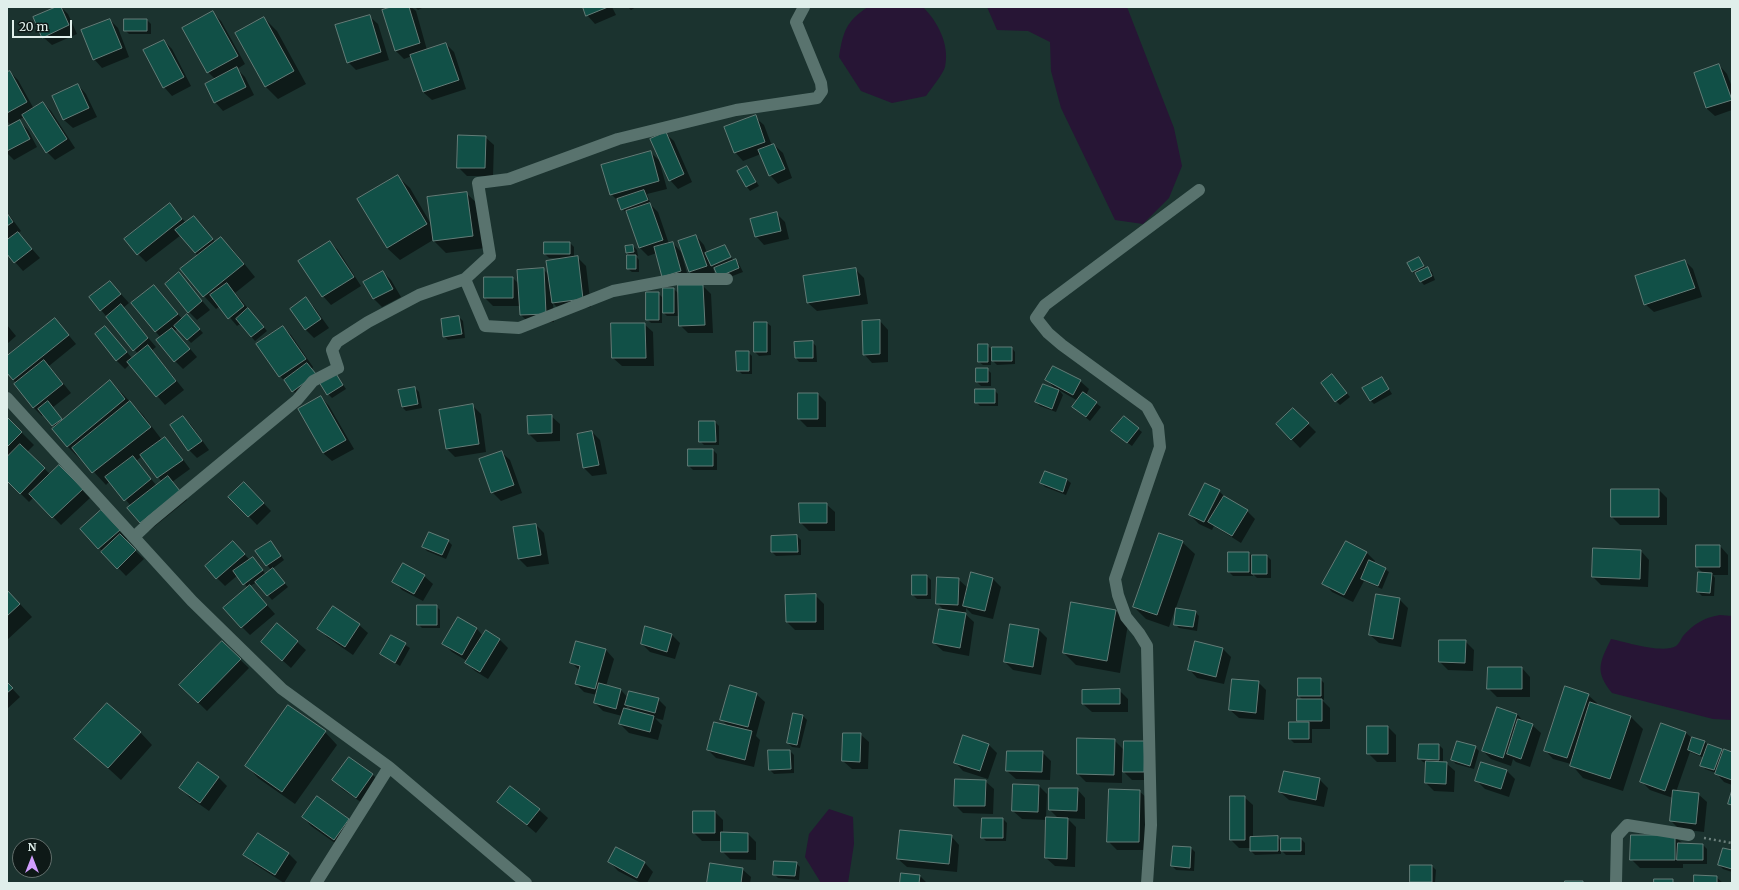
<!DOCTYPE html>
<html>
<head>
<meta charset="utf-8">
<style>
  body { margin:0 }
  #map { position:relative; width:1739px; height:890px; overflow:hidden; background:#1b332f; font-family:Merriweather,serif }
  canvas { display:block }
  .frame { position:absolute; inset:0; border:8px solid #e0efeb; pointer-events:none }
  .north { position:absolute; left:12px; top:838px; width:40px; height:40px; box-sizing:border-box; background:#0e1917; border:1px solid #626f6c; border-radius:50%; rotate:0deg; font-size:11px; font-weight:700; line-height:16px; text-align:center; color:#e0efeb }
  .north::after { content:''; display:block; margin:auto; width:14px; height:18px; background:#d19dfe; clip-path:polygon(50% 0,100% 100%,50% 72%,0 100%) }
  .scale { position:absolute; left:12px; top:20px; width:60px; height:18px; box-sizing:border-box; border:2px solid #e0efeb; border-top:0; padding-left:5px; font-size:12px; line-height:14px; white-space:nowrap; color:#e0efeb; -webkit-text-stroke:3px #0e1917; paint-order:stroke }
</style>
</head>
<body>
<div id="map">
<canvas width="1739" height="890"></canvas>
<div class="frame"></div>
<div class="north">N</div>
<div class="scale">20 m</div>
</div>
<script>
const c = document.querySelector('canvas').getContext('2d');
c.lineJoin = 'round';
function fillPath(path, color) {
  c.fillStyle = color;
  c.fill(path, 'evenodd');
}
function trace(path, color, width, dash) {
  c.strokeStyle = color;
  c.lineWidth = width;
  c.lineCap = dash ? 'butt' : 'round';
  c.setLineDash(dash || []);
  c.stroke(path);
}
fillPath(new Path2D(`
  M868,7H923C938,22 950,45 945,67C943,74 931,89 926,96L892,103L861,91L839,57C843,32 846,21 868,7Z
  M987,7H1127L1174,128L1182,166L1169,198L1143,224L1115,220L1061,108L1051,71L1050,42L1028,31L997,30Z
  M1720,615L1732,616V720L1713,719L1612,693C1594,671 1600,662 1611,639C1626,642 1663,654 1676,646C1679,644 1681,639 1683,636C1694,624 1703,618 1720,615Z
  M829,809L853,817L854,844L848,883H821L805,857L809,834Z`), '#271535');
fillPath(new Path2D(`
  M58,7H61L68,14L77,34L52,45L43,37Z
  M394,7H411L416,11L427,50L446,44L454,52L466,89L432,100L423,92L412,56L404,59L395,50Z
  M415,7H424L418,10Z
  M584,7H612L616,15L595,24L587,15Z
  M628,7H636L631,10Z
  M212,12L221,21L245,64L237,69L245,77L254,95L223,111L215,102V79L208,72Z
  M369,16L378,24L389,60L356,70L348,62Z
  M264,18L277,31L306,84L278,99L265,86Z
  M110,20L118,28L129,57L102,68L94,59Z
  M147,20L151,24V34H129L125,30Z
  M164,41L172,49L191,86L172,96L164,87Z
  M1719,65L1727,74L1732,87V110L1715,116L1706,108Z
  M10,72L18,80L34,109L43,103L51,111L75,148L55,160L47,152L24,117L10,124L7,121V73Z
  M78,85L86,94L97,117L73,128L64,120L53,97Z
  M755,117L764,125L772,146L774,145L783,153L792,178L778,184L770,175L761,154L743,161L735,152Z
  M20,122L28,130L37,147L14,160L7,153V129Z
  M665,133L674,141L692,182L678,189L670,180Z
  M485,137L494,145L493,176H467L458,167Z
  M650,152L659,160L667,189L647,194L651,205L658,212L669,244L673,243L681,252L689,280L671,284L657,253L648,256L640,248L627,213L622,209L619,202L611,194Z
  M747,167L759,186L750,191L747,187Z
  M397,176L410,188L431,224L466,193L479,205L485,248L446,253L433,240L400,260L387,248L358,200Z
  M169,204L186,223L194,217L215,242L221,238L233,250L255,277L235,293L267,331L255,341L240,324L237,326L220,306L216,309L204,296L198,256L181,235L146,262L138,254Z
  M7,212L21,231L18,233L40,258L23,271L7,253Z
  M776,213L785,222L789,239L764,245L756,236Z
  M696,236L704,245L707,253L725,246L731,256L712,264L715,275L698,280L690,272L679,242Z
  M330,242L338,250L361,286L331,305L323,296Z
  M545,243H570L574,247V258L577,257L586,266L591,307L561,311L553,303L554,322L529,323L521,315L520,306H493L485,298L513,278L519,284L543,269L549,275L564,258H549L545,254Z
  M633,246L637,250L638,256H636L639,260V272H632L628,269V255L626,247Z
  M732,258L734,261L735,260L739,264L743,272L722,280L712,266Z
  M1419,258L1426,269L1428,268L1432,272L1435,280L1424,285L1412,271Z
  M1685,261L1693,269L1702,297L1654,312L1645,304Z
  M855,269L864,278L868,304L817,311L808,303Z
  M383,272L391,280L401,297L382,307L374,299L365,282Z
  M179,274L210,310L197,320L189,312Z
  M110,282L129,303L123,308L156,347L152,350L184,390L165,405L130,364L125,369L116,360L105,327L132,358L138,354L101,310Z
  M154,286L183,320H191L203,333L191,343L178,328L175,331L197,357L183,369L175,361L161,338L132,303Z
  M703,286L711,294L713,333H688L680,325V316H667L662,311V323H651L647,319L658,293L664,299V289H674L679,294Z
  M305,299L314,307L329,328L314,338L306,330L291,309Z
  M459,317L463,321L465,338L448,340L444,336Z
  M55,319L76,344L49,366L71,393L52,408L63,421L110,381L143,415L162,440L165,438L173,446L190,469L172,482L187,500L149,531L140,522L131,506L110,481L106,485L81,458L80,459L68,447L53,429L55,427L44,414L42,416L34,408L7,371V357ZM142,456L162,482L157,486L136,461Z
  M880,321L888,330V362L872,363L864,354Z
  M767,323L771,326V355L759,356L755,352Z
  M644,324L653,332L654,366H622L613,358Z
  M7,325L16,336L7,344Z
  M283,327L291,335L313,367L297,395L280,376Z
  M812,342L816,346L817,362H799L796,358Z
  M987,345L991,349V365H983L979,362Z
  M1012,348L1015,352V364L997,365L993,361Z
  M748,352L752,356V374H742L738,370Z
  M977,369H987L991,373V386H981L977,382Z
  M335,373L346,389L332,398L328,394Z
  M1382,378L1392,394L1374,404L1370,400Z
  M1047,380L1080,381L1089,389L1086,395L1101,407L1090,421L1073,407L1078,401L1059,390L1063,395L1056,412L1040,406L1036,402L1057,391Z
  M1336,380L1350,397L1340,405L1336,401Z
  M415,388L419,392L422,408L406,411L402,407Z
  M994,390L998,394V406H980L976,402Z
  M818,394L826,402V427H807L799,419Z
  M321,397L329,406L354,449L332,461L323,453Z
  M472,405L481,414L486,452L455,457L447,449Z
  M1293,409L1316,432L1300,448L1277,424Z
  M551,416L560,424V441L537,442L529,434Z
  M183,417L191,425L209,450L197,458L189,450Z
  M7,418L34,445L27,452L51,475L59,467L90,498L61,525L34,497L29,502L7,480Z
  M715,422L719,426V445H704L700,441Z
  M1138,429L1142,432L1132,446L1117,435Z
  M592,432L600,440L607,474L592,476L584,468L578,434Z
  M689,450H713L717,454V470H693L689,466Z
  M501,452L510,460L522,493L501,501L492,492Z
  M1067,480L1071,483L1066,495L1045,487L1041,483Z
  M244,483L271,511L257,525L230,497Z
  M1659,490L1667,498V525H1620L1612,517Z
  M1219,491L1226,498L1247,511L1255,519L1241,543L1214,526L1212,530L1199,524L1190,515Z
  M826,504L835,512V531H809L801,523Z
  M109,520L127,539L125,541L144,559L126,576L81,529Z
  M536,525L544,533L549,564L527,567L519,559Z
  M797,536L801,540V555L776,556L772,552Z
  M448,541L452,545L446,559L427,551L423,547Z
  M271,542L284,560L272,569L288,587L272,600L257,582L250,586L275,614L250,635L242,627L248,588L238,575L225,586L217,578L241,551L250,560L257,562L266,575L271,570L257,552Z
  M1182,542L1195,554L1169,627L1146,619L1134,607Z
  M1346,542L1367,553L1375,561L1374,563L1385,569L1389,572L1382,589L1364,581L1353,602L1332,592L1324,583Z
  M1720,546L1728,555V575H1713L1715,578L1714,596H1702L1698,592L1703,573L1697,567Z
  M1641,551L1649,560L1648,587L1601,585L1593,577Z
  M1249,553L1252,556H1267L1271,560V578H1257L1253,574V576H1233L1229,572Z
  M424,576L433,584L423,601L402,590L394,581Z
  M913,576H927L931,580V599H917L913,595Z
  M958,579L968,588L993,579L1001,587L993,619L972,614L966,608V613H964L974,622L969,656L943,651L934,643L944,610L937,603Z
  M7,590L32,617L7,640Z
  M815,595L824,604V630H795L787,622Z
  M1399,599L1408,608L1401,647L1379,643L1370,635Z
  M436,606L440,610V628H422L418,624Z
  M333,607L359,625L368,633L353,655L327,637L319,628Z
  M1116,611L1128,624L1120,673L1076,665L1064,653Z
  M1195,612L1199,616L1197,631L1179,628L1176,625Z
  M458,619L477,629L483,636L486,631L500,640L508,648L488,679L475,671L466,662L467,661L452,652L444,644Z
  M278,625L306,650L291,668L262,642Z
  M1011,625L1039,630L1047,638L1041,675L1013,670L1005,662Z
  M671,634L680,643L675,659L650,652L642,644Z
  M391,636L410,648L400,666L381,654Z
  M1465,641L1474,650L1473,671L1448,670L1440,662Z
  M222,643L249,668L207,711L180,685Z
  M1223,649L1231,657L1224,684L1197,678L1189,669Z
  M606,650L614,659L606,686L621,690L628,698L658,699L666,707L663,720L655,718L662,725L658,740L629,733L620,724L622,716L603,711L595,703L597,695L584,692L576,684L580,671L571,662ZM627,705L634,712L626,710Z
  M1522,668L1530,677V697H1497L1488,688Z
  M1320,679L1324,683V700H1322L1330,708V729H1312V743H1294L1290,739L1301,723L1298,720L1303,700L1299,696Z
  M1258,682L1266,690L1264,720L1239,718L1230,710Z
  M7,683L20,697L7,709Z
  M1119,690L1128,699V712H1092L1083,704Z
  M756,694L765,702L756,736L760,740L754,767L716,758L708,750L728,726L722,720Z
  M1588,695L1597,703L1596,705L1631,717L1643,729L1623,791L1583,778L1571,764L1553,759L1545,750Z
  M1497,708L1517,714L1525,723L1532,725L1541,733L1530,767L1516,762L1513,759L1511,766L1491,759L1483,751Z
  M803,716L807,720L800,748L792,747L788,743Z
  M1662,724L1686,733L1693,739V738L1705,742L1708,745L1724,752L1732,753V785L1724,782L1716,773L1705,769L1702,765L1704,758L1690,752L1676,792L1698,794L1707,802L1704,832L1679,829L1671,821L1673,798L1650,790L1641,781Z
  M1388,727L1396,735V762H1377L1368,753Z
  M140,732L152,745L121,780L76,739Z
  M325,732L337,745L295,804L258,778L246,765Z
  M860,734L869,742L868,769H852L843,761Z
  M1114,740L1124,750L1152,780H1132L1122,770V783L1086,782L1078,774Z
  M989,745L997,753L988,779L963,771L955,762Z
  M1439,745L1443,749V762L1446,763L1455,771L1454,792L1434,791L1426,783L1427,763L1423,762L1419,758Z
  M1475,747L1479,751L1474,769L1456,764L1452,760Z
  M790,751L794,755V773L774,774L770,770Z
  M1008,752H1042L1051,761L1050,780L1016,779L1007,771Z
  M349,759L373,775L381,783L365,805L342,789L334,780Z
  M1482,763L1507,771L1515,779L1509,797L1485,789L1476,780Z
  M219,778L227,786L209,811L189,797L181,788Z
  M1319,779L1328,788L1324,807L1289,800L1280,792Z
  M985,781L994,789L993,814L963,813L955,805Z
  M1014,785L1039,786L1047,794L1046,818L1059,819L1050,810L1077,789L1085,798V819L1067,818L1076,827L1075,867L1055,866L1046,858L1047,820L1022,819L1013,811Z
  M1139,791L1148,799L1147,850H1117L1108,841Z
  M1244,797L1253,805V838L1277,837L1282,842L1301,839L1305,843V855H1286L1281,850V854L1255,855L1251,851V848H1239L1231,840Z
  M499,802L539,810L548,818L536,833Z
  M715,812L723,820V833L748,834L756,842V860L730,859L722,851V841H702L694,833Z
  M303,817L348,820L356,828L342,848L311,826Z
  M1003,819L1007,823L1006,841H986L982,837Z
  M258,834L289,854L297,862L284,883L253,863L245,855Z
  M951,836L959,845L957,872L907,867L898,859Z
  M1675,836L1683,844L1703,845L1707,849V864H1683V868H1640L1631,859Z
  M1191,848L1195,852L1194,871L1176,870L1172,866Z
  M617,849L645,863L653,872L647,883H641L618,871L610,862Z
  M1732,851V872L1723,869L1719,865Z
  M796,863L800,867L799,880L778,878L774,874Z
  M1432,866L1436,870L1435,883H1413L1411,881Z
  M742,869L751,877L750,883H709Z
  M920,876L927,883H901Z
  M1716,877L1723,883H1695Z`), '#0007');
const building = new Path2D(`
  M56,7H61L69,25L42,38L33,17Z
  M391,7H409L420,43L395,51L382,10Z
  M583,7H608L586,16Z
  M213,11L238,56L207,73L182,28Z
  M370,15L381,52L347,63L335,25Z
  M264,17L294,71L265,87L235,33Z
  M110,19L122,48L93,60L81,30Z
  M124,19H147V31H124Z
  M164,40L184,77L163,88L143,50Z
  M446,43L459,80L423,92L410,55Z
  M1719,64L1732,100L1706,108L1694,73Z
  M237,67L246,87L214,103L205,84Z
  M10,71L27,102L7,113V72Z
  M78,84L89,108L63,120L52,96Z
  M43,102L67,139L46,153L22,115Z
  M756,115L765,142L734,153L724,127Z
  M20,120L30,139L7,151V127Z
  M666,132L684,174L669,181L650,139Z
  M458,135L486,136L485,168H457Z
  M774,144L785,169L769,176L758,150Z
  M651,151L659,181L610,195L601,165Z
  M747,166L756,182L746,187L737,171Z
  M398,175L427,224L387,248L357,199Z
  M644,190L648,200L621,210L617,199Z
  M467,192L473,236L433,241L427,197Z
  M170,203L182,219L137,255L124,239Z
  M650,203L663,240L639,248L626,211Z
  M777,212L781,231L755,237L750,219Z
  M7,213L13,222L7,226Z
  M194,216L213,239L195,253L175,230Z
  M18,232L32,249L14,263L7,254V240Z
  M696,235L707,266L689,272L678,241Z
  M221,237L244,264L203,297L180,269Z
  M330,241L354,277L322,297L298,261Z
  M544,242H570V254H544Z
  M673,242L681,271L662,277L654,247Z
  M633,245L634,252L626,253L625,246Z
  M725,245L731,257L711,266L705,253Z
  M627,255H636V269H627Z
  M578,256L583,299L552,303L546,261Z
  M1419,257L1424,266L1412,272L1407,263Z
  M736,259L739,268L718,277L714,268Z
  M1685,260L1695,288L1644,305L1635,276Z
  M1428,267L1432,276L1420,282L1415,273Z
  M544,268L546,314L520,315L517,270Z
  M856,268L860,295L807,303L803,276Z
  M383,271L393,289L373,299L363,282Z
  M179,272L202,301L188,313L165,284Z
  M484,277H513V298H484Z
  M110,281L121,294L100,311L89,297Z
  M227,283L244,306L228,319L210,295Z
  M154,285L178,314L155,332L131,303Z
  M678,285H703L705,325L679,326Z
  M663,288H674V313H663Z
  M646,292H659V320H646Z
  M306,297L321,319L305,330L290,309Z
  M121,304L148,338L133,351L106,317Z
  M248,308L264,327L251,337L236,319Z
  M187,314L200,329L187,340L174,326Z
  M459,316L462,334L443,337L441,319Z
  M55,318L69,335L13,380L7,373V356Z
  M880,320V354L863,355L862,321Z
  M754,322H767V352H754Z
  M611,323H645L646,358H612Z
  M105,326L127,352L116,361L95,334Z
  M283,326L306,359L279,377L256,344Z
  M172,328L190,349L174,362L156,340Z
  M813,341V358H795L794,342Z
  M978,344H988V362H978Z
  M148,345L176,381L156,397L127,362Z
  M992,347H1012V361H992Z
  M736,351H749V371H737Z
  M44,360L63,384L33,408L14,384Z
  M307,363L316,374L292,392L284,380Z
  M1053,366L1081,380L1073,395L1045,380Z
  M976,368H988V382H976Z
  M335,372L343,385L327,395L319,382Z
  M1332,374L1347,393L1335,402L1321,383Z
  M1382,377L1389,389L1370,401L1362,388Z
  M110,380L125,399L67,447L52,429Z
  M1043,384L1059,390L1052,409L1035,402Z
  M415,387L418,404L402,407L398,390Z
  M975,389H995V403H975Z
  M1083,392L1097,402L1086,417L1072,407Z
  M798,393H818V419H798Z
  M321,396L346,440L323,453L298,409Z
  M48,401L62,419L52,426L38,409Z
  M130,401L151,427L92,473L72,448Z
  M473,404L479,444L446,449L439,410Z
  M1293,408L1309,423L1291,440L1276,424Z
  M552,415V433L528,434L527,416Z
  M183,416L202,441L188,451L170,425Z
  M1124,416L1139,428L1127,443L1111,431Z
  M7,417L22,432L7,447Z
  M699,421H715L716,442H699Z
  M592,431L599,465L583,468L577,434Z
  M165,437L183,460L157,478L140,455Z
  M20,444L45,468L20,494L7,481V457Z
  M688,449H713V466H688Z
  M502,451L514,485L491,493L479,459Z
  M133,456L151,479L124,501L105,477Z
  M59,465L83,489L52,518L29,494Z
  M1045,471L1067,479L1063,492L1040,483Z
  M168,476L180,491L140,523L127,508Z
  M244,482L264,503L248,517L228,497Z
  M1205,483L1220,490L1204,522L1189,515Z
  M1611,489H1659V517H1611Z
  M1224,496L1248,510L1232,536L1208,522Z
  M799,503H827V523H800Z
  M101,510L120,530L98,549L80,529Z
  M536,524L541,555L518,559L513,527Z
  M429,532L449,540L442,555L422,547Z
  M1159,533L1183,541L1157,615L1133,607Z
  M120,534L136,550L117,569L101,552Z
  M797,535L798,552H771V536Z
  M233,541L245,554L216,579L205,566Z
  M271,541L281,556L266,566L255,551Z
  M1346,541L1367,552L1344,595L1322,584Z
  M1696,545H1720V567H1696Z
  M1593,548L1641,550L1640,579L1592,577Z
  M1228,552H1249V572H1228Z
  M1252,555H1267V574H1252Z
  M253,557L263,570L243,585L233,571Z
  M1369,560L1386,568L1378,586L1361,579Z
  M403,563L425,575L414,594L392,582Z
  M273,568L285,583L267,596L255,582Z
  M971,572L993,578L985,611L963,606Z
  M1698,572L1712,573L1710,593L1697,592Z
  M912,575H927V595H912Z
  M937,577L959,578L958,605L936,604Z
  M250,585L267,605L241,628L223,608Z
  M7,590L20,604L7,616Z
  M816,594V622H786L785,595Z
  M1376,594L1400,598L1393,639L1369,635Z
  M1071,602L1116,610L1107,661L1063,653Z
  M417,605H437V625H417Z
  M333,606L360,624L345,647L317,629Z
  M1176,608L1196,611L1193,627L1174,625Z
  M939,609L966,613L960,648L933,643Z
  M458,617L477,628L462,655L442,644Z
  M277,623L298,641L282,661L261,642Z
  M1010,624L1039,629L1033,667L1004,662Z
  M645,626L672,634L667,652L641,644Z
  M486,630L500,639L480,672L465,663Z
  M391,635L406,643L395,663L380,654Z
  M1439,640H1466L1465,663L1439,662Z
  M222,641L241,659L198,703L179,685Z
  M576,641L606,649L595,689L575,684L580,666L570,663Z
  M1195,641L1223,648L1216,677L1188,670Z
  M1488,667H1522V689H1487Z
  M1298,678H1321V696H1298Z
  M1232,679L1259,681L1256,713L1229,710Z
  M7,682L13,688L7,693Z
  M599,683L621,689L616,709L594,703Z
  M730,685L757,693L748,727L720,720Z
  M1565,686L1589,694L1567,758L1544,751Z
  M1120,689V704H1082V690Z
  M629,691L659,698L655,713L625,705Z
  M1297,699H1322V721H1297Z
  M1590,702L1631,716L1610,779L1570,766Z
  M107,703L141,732L108,768L74,739Z
  M288,705L326,731L282,792L245,766Z
  M1497,707L1517,714L1503,758L1482,751Z
  M624,708L654,716L650,732L619,724Z
  M793,713L803,715L797,745L787,743Z
  M1518,719L1533,724L1521,759L1507,754Z
  M714,722L752,731L745,760L707,750Z
  M1289,722H1309V739H1289Z
  M1661,723L1686,732L1665,791L1640,782Z
  M1367,726H1388V754H1367Z
  M843,733H861L860,762L842,761Z
  M963,735L989,744L980,771L954,763Z
  M1692,737L1705,741L1700,755L1688,750Z
  M1077,738L1115,739L1114,775L1077,774Z
  M1124,741H1145L1144,772H1123Z
  M1457,741L1476,746L1470,766L1451,760Z
  M1419,744H1439V760L1418,759Z
  M1708,744L1722,749L1714,770L1700,766Z
  M1724,749L1732,752V780L1715,774Z
  M768,750H790L791,769L769,770Z
  M1007,751H1043L1042,772L1006,771Z
  M349,757L373,774L356,798L332,780Z
  M1426,761L1447,762L1446,784L1425,783Z
  M198,762L219,777L200,803L179,788Z
  M1481,762L1507,770L1501,789L1475,781Z
  M1284,771L1320,778L1316,800L1279,792Z
  M955,779L986,780L985,806H954Z
  M1013,784L1039,785L1038,812L1012,811Z
  M510,786L540,809L527,825L497,802Z
  M1049,788H1078L1077,811L1049,810Z
  M1109,789L1140,790L1139,842H1107Z
  M1673,790L1699,793L1696,824L1670,821Z
  M1732,790V805L1728,804Z
  M317,796L349,819L334,840L302,817Z
  M1230,796H1245V840H1230Z
  M693,811H715V833H693Z
  M1046,817L1068,818L1067,859L1045,858Z
  M982,818H1003V838H981Z
  M900,830L952,835L949,864L897,859Z
  M721,832L748,833V852H721Z
  M258,833L289,853L275,875L243,855Z
  M1631,835H1675V860H1630Z
  M1278,836V851H1250V837Z
  M1281,838H1301V851H1281Z
  M1678,843L1703,844V860H1677Z
  M1173,846L1191,847L1190,868L1171,866Z
  M616,847L645,862L637,878L608,862Z
  M1723,848L1732,850V869L1718,865Z
  M774,861L797,862L795,876L773,875Z
  M710,863L743,868L741,883H707Z
  M1410,865H1432V882H1410Z
  M901,873L920,875L919,883H900Z
  M1694,875L1717,876V883H1694Z
  M1654,879H1673V883H1654Z
  M1565,881H1583V883H1565Z`);
fillPath(building, '#115047');
trace(building, '#637d78', 1);
trace(new Path2D(`
  M1704,838L1732,843`), '#6b7f7b', 2.5, [2, 3]);
trace(new Path2D(`
  M465,279L485,326L519,328L613,291L677,279H727
  M7,398L192,601L282,689L389,767L526,883
  M134,537L151,521L297,400L313,381L338,368L332,350L337,342L368,322L419,295L465,279L490,256L478,183L509,179L618,139L736,110L817,98L822,91L821,83L796,22L804,7
  M316,883L389,767
  M1147,883L1151,825L1147,646L1139,633L1126,617L1118,595L1115,579L1160,447L1158,427L1147,407L1062,345L1048,333L1036,318L1045,305L1199,190
  M1616,883L1617,836L1627,825L1689,835`), '#59736e', 12);
</script>
</body>
</html>
